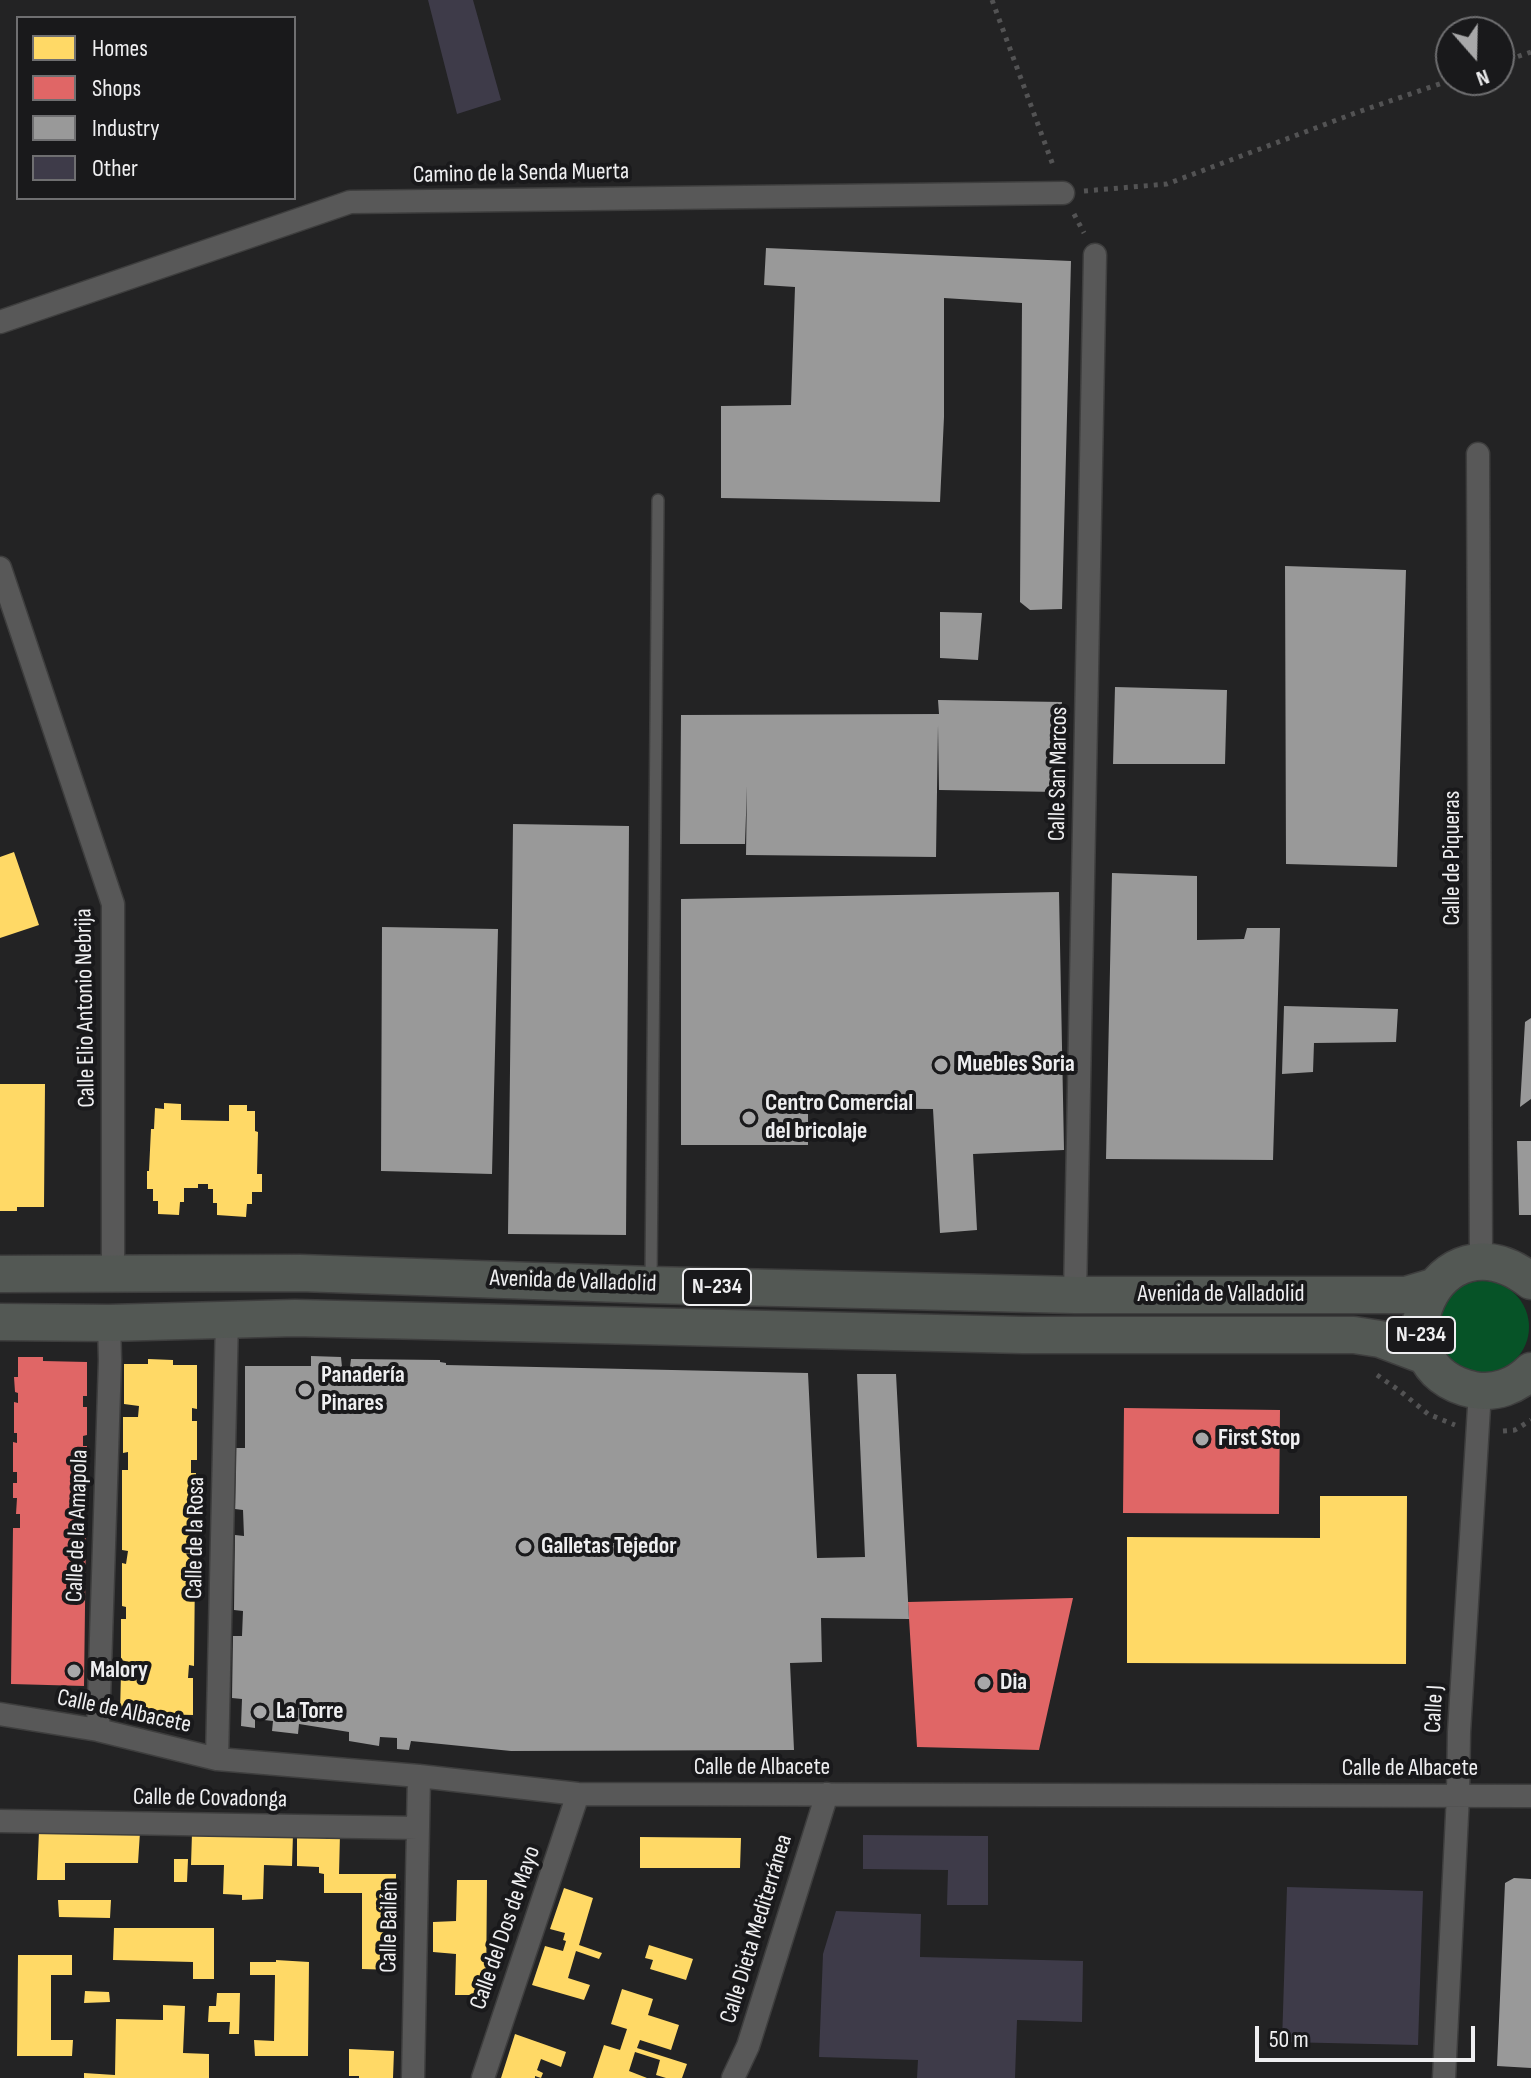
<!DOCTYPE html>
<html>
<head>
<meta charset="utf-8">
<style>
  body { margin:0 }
  #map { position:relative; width:1531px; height:2078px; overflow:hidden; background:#232324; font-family:"Sofia Sans Condensed",sans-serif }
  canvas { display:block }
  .legend { position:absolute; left:16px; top:16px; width:280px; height:184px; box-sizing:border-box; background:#19191b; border:2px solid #6f6f71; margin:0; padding:10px 14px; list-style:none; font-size:24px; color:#efeff1 }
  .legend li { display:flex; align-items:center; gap:16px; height:40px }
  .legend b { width:40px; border:2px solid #6f6f71 }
  .north { position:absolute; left:1435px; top:16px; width:80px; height:80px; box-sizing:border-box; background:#19191b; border:2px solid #6f6f71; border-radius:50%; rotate:160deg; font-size:22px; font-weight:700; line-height:32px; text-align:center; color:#efeff1 }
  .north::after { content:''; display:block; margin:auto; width:28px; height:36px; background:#a8a8a9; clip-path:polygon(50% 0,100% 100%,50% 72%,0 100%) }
  .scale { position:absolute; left:1255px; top:2026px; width:220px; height:36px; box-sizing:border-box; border:4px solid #efeff1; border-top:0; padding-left:10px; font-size:24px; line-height:28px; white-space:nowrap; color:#efeff1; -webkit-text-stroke:6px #19191b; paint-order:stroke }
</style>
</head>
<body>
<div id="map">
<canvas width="1531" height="2078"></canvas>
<ul class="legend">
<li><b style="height:22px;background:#ffd966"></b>Homes</li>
<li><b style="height:22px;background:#e06666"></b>Shops</li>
<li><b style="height:22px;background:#999"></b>Industry</li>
<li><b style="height:22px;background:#3e3b49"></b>Other</li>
</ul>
<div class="north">N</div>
<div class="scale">50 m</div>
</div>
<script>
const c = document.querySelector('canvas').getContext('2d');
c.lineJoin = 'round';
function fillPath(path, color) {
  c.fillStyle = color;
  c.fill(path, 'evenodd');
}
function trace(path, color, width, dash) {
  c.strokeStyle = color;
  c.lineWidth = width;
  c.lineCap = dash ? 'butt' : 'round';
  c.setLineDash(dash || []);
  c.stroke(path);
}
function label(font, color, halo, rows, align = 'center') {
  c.font = font + ' "Sofia Sans Condensed",sans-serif';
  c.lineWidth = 8;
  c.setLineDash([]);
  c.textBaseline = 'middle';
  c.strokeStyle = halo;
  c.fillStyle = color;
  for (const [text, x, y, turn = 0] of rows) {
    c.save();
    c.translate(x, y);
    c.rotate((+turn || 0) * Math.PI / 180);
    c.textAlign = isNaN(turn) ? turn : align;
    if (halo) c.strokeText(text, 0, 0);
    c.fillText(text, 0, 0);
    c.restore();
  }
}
fillPath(new Path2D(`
  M1437 1327a46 46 0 1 1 92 0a46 46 0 1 1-92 0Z`), '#065327');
fillPath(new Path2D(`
  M14,852L39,925L0,938V857Z
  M0,1084H45L44,1207H17V1211H0Z
  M164,1103L181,1104V1120L229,1121V1105H247V1111H255V1131L258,1132L257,1174H262V1192H252V1204H247L246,1217L217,1215V1203H213V1189H208V1184H198V1188H184V1202H180L179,1215L158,1214V1201H153V1189H147V1171H149L151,1129H154L155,1108L164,1109Z
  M148,1359L173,1360V1365H197V1409L192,1408V1421H197V1460H191V1473H196L195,1557L191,1556L190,1568L195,1569L194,1666L189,1665L188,1678H193V1715L120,1713L121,1673L125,1674V1661L121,1660V1619H126V1607L122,1606V1563L126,1564L128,1551L122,1550V1470H128V1452L123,1453V1417H138L139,1406L124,1404V1364H148Z
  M1320,1496H1407L1406,1664L1127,1663V1537L1320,1538Z
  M39,1831L140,1832L138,1863H65V1880H37Z
  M192,1833L293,1834L292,1866L264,1865L263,1899L242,1900V1895L223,1894L224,1865H191Z
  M297,1834H340L339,1874H396L395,1970L362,1969V1893H324V1874L319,1873V1867L297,1866Z
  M640,1837L741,1838L740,1868H640Z
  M174,1859H188L187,1882H174Z
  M457,1880H487L486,1995H455L456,1954L433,1952V1922L456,1921Z
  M564,1888L593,1898L579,1945L602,1953L599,1959L576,1951L568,1978L590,1985L584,2000L532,1985L545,1946L563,1951L566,1941L563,1940L565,1933L550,1929Z
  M58,1900H111L110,1918L59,1917Z
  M114,1928H214V1979H193V1962L113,1960Z
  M649,1945L693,1959L686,1980L650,1969L653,1960L645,1958Z
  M18,1955H72V1975H51V2040H73L72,2056H17Z
  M276,1960L309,1962L308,2056H255L254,2040L274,2041L275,1975H250V1962H276Z
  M622,1989L653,1999L648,2015L679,2025L671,2050L640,2040L637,2048L687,2064L682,2078H666L656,2075L660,2060L635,2052L629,2071L647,2078H593L604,2045L620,2050L627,2029L611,2024Z
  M85,1991L109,1992L110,2002L84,2003Z
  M217,1993H240L239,2034H229L230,2022H208L209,2006H216Z
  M163,2005L185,2006L183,2053L209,2054V2078H84V2073L115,2075L116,2019L163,2020Z
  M515,2034L566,2052L561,2067L541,2059L537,2070L543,2073L541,2078L535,2076V2078H501Z
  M349,2049L394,2051L393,2078H359V2076H349Z`), '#ffd966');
fillPath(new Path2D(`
  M18,1357H43V1361L87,1362V1396H83V1407H87V1435L83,1436V1446H87V1476L82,1475V1486H87L86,1515H79V1528L86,1529L84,1686L11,1684L13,1528H20V1514H16L17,1498H13V1483H17V1472H13V1442L17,1443V1433H14V1402L18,1403V1393L15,1392L14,1377H18Z
  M1124,1408L1280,1410L1279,1514L1123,1513Z
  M1073,1598L1039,1750L917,1747L908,1602Z`), '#e06666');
fillPath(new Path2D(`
  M766,248L1071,261L1062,609L1030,610L1020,602L1022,303L944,298V417L940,502L721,498V406L791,405L795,287L764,285Z
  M1285,566L1406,570L1397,867L1286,864Z
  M940,612L982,613L978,660L940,658Z
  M1115,687L1227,690L1225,764H1113Z
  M938,700L1062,702L1058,792L939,790L938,725L936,857L746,855L747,786L745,844H680L681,715L939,714Z
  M513,824L629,826L626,1235L508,1234Z
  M1112,873L1197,876V940L1244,939L1247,928H1280L1273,1160L1106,1159Z
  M1059,892L1064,1150L973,1154L977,1230L940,1233L933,1109L808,1108V1145H681V899Z
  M382,927L498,929L492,1174L381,1171Z
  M1284,1006L1398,1009L1396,1042L1314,1043L1313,1072L1282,1074Z
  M1531,1018V1099L1520,1107L1525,1022Z
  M1517,1141H1531V1215H1519Z
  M311,1356L341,1357L342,1367H350L351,1359L440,1360V1362L446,1363V1365L808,1373L817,1558L865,1557L857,1374H896L909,1619L821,1618L822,1662L790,1663L794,1750L511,1751L411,1741L409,1750L397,1749V1738L380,1737L379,1746L349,1741V1732L299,1724L298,1734L272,1731L273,1721L255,1719V1728L241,1726L242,1699L232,1698L233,1636H242L243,1611L234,1610L235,1535L244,1536L243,1510L235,1509L236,1448H245V1366H311Z
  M1514,1878L1531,1879V2068L1497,2066L1505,1883Z`), '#999');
fillPath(new Path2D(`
  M428,0H473L501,100L457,114Z
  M863,1835L988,1836V1905H947L948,1870L863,1869Z
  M1287,1887L1423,1891L1418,2045L1282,2042Z
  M836,1911L921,1914L920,1957L1083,1961L1082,2022L1017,2020L1015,2078H917L918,2060L819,2057L823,1954Z`), '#3e3b49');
const service = new Path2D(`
  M651,1280L658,500`);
const minor = new Path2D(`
  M0,322L350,202L1063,193
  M1478,454L1481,1262
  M0,568L113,904V1275
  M1075,1295L1095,255
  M0,1714L98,1730L217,1759L419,1776L578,1794L1531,1796
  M98,1730L110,1360L109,1323
  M217,1759L227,1318
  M0,1821L418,1828
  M413,2078L419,1776
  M483,2078L578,1794
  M733,2078L748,2046L827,1794
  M1444,2078L1458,1795L1459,1732L1480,1391`);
const primary = new Path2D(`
  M0,1274L300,1273L651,1285L1075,1295H1406L1433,1287
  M1531,1281C1437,1207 1368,1368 1474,1390C1495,1394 1516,1386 1531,1371
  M0,1322L109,1323L295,1318L1023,1335H1354L1380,1339L1428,1357`);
trace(service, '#3e3e3e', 14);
trace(minor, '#3e3e3e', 25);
trace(primary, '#3e3e3e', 39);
trace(new Path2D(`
  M992,0L1054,168
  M1499,63L1531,52
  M1084,191L1167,184L1358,112L1451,80
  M1074,214L1084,233
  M1377,1375L1400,1391L1428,1414L1455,1425
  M1503,1431L1515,1430L1531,1420`), '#535354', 5, [4, 6]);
trace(service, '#585858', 11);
trace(minor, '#585858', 22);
trace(primary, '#535854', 36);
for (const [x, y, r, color] of [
  [941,1065,8,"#a8a8a9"],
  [749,1118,8,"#a8a8a9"],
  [305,1390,8,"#a8a8a9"],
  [1202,1439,8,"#a8a8a9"],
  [525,1547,8,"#a8a8a9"],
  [74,1671,8,"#a8a8a9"],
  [984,1683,8,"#a8a8a9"],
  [260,1712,8,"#a8a8a9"]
]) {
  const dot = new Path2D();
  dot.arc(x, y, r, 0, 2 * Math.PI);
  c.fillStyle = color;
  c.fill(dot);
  trace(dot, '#19191b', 3);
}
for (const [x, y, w] of [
  [717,1287,68],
  [1421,1335,68]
]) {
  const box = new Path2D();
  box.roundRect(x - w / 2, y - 18, w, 36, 6);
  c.fillStyle = '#19191b';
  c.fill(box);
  trace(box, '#efeff1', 2);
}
label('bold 22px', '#efeff1', null, [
  ["N-234",717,1287],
  ["N-234",1421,1335]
]);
label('24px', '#efeff1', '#19191b', [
  ["Camino de la Senda Muerta",521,174,-1],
  ["Calle San Marcos",1059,774,-89],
  ["Calle de Piqueras",1453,858,-90],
  ["Calle Elio Antonio Nebrija",86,1008,-91],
  ["Avenida de Valladolid",573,1282,2],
  ["Avenida de Valladolid",1221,1295],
  ["Calle de la Amapola",78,1526,-88],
  ["Calle de la Rosa",196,1538,-89],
  ["Calle J",1435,1709,-87],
  ["Calle de Albacete",124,1712,12],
  ["Calle de Albacete",762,1768],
  ["Calle de Albacete",1410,1769],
  ["Calle de Covadonga",210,1799,1],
  ["Calle Bailén",390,1927,-89],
  ["Calle del Dos de Mayo",506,1928,-71],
  ["Calle Dieta Mediterránea",757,1929,-73]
]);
label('bold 24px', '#efeff1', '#19191b', [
  ["Muebles Soria",957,1065],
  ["Centro Comercial",765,1104],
  ["del bricolaje",765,1132],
  ["Panadería",321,1376],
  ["Pinares",321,1404],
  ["First Stop",1218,1439],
  ["Galletas Tejedor",541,1547],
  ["Malory",90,1671],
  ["Dia",1000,1683],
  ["La Torre",276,1712]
], 'left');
</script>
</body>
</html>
